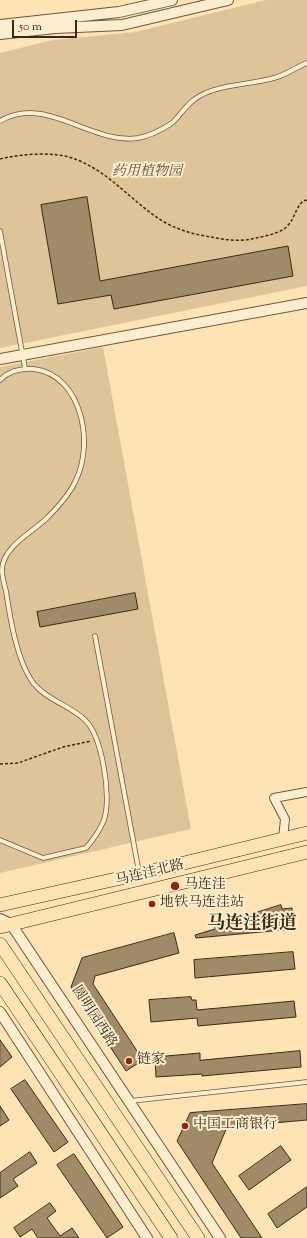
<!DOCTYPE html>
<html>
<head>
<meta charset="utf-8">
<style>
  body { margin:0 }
  #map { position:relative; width:307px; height:1238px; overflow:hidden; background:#fee4b5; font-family:"Sorts Mill Goudy",serif }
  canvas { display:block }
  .scale { position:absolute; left:12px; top:20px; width:65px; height:18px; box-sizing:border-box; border:2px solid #3a2a15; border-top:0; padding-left:5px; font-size:12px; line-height:14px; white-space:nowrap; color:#3a2a15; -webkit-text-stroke:3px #feedcf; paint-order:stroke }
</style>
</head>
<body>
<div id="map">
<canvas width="307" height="1238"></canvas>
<div class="scale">50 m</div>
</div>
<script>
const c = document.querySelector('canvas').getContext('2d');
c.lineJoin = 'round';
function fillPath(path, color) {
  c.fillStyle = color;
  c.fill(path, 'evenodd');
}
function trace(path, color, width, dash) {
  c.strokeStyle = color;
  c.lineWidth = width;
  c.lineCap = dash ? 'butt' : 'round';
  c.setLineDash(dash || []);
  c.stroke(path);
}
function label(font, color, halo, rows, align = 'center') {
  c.font = font + ' "Sorts Mill Goudy","Noto Serif SC",serif';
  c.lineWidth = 4;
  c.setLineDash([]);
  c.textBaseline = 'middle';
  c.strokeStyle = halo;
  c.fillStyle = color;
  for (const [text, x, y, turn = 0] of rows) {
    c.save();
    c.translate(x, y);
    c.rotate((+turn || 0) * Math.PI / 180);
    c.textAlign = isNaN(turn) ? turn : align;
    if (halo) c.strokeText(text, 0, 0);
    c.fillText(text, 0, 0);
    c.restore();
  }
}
fillPath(new Path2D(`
  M266,0H307V286L0,348V53L53,40L135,32Z
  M103,347L191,829L0,873V367Z`), '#ddc49a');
const building = new Path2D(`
  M87,197L100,281L288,246L293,276L114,309L111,295L58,304L41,205Z
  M135,593L138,609L40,627L37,612Z
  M281,905L282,909L292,908L294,929L196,938L195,935L215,929V926Z
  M174,933L179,953L95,976L93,984L143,1060L126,1071L71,987L82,958Z
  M293,952L295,969L195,978L194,960Z
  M191,997L192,1000H196L197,1010L294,1001L296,1017L198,1026L197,1018L151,1022L149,1000Z
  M0,1040L12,1057L0,1067Z
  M300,1051L301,1067L202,1076V1074L156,1077L155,1057L200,1053V1060Z
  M25,1080L68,1142L54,1152L11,1089Z
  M307,1104V1120L227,1127L212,1163L262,1238H241L177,1141L190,1113Z
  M0,1106L9,1120L0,1126Z
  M281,1146L291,1160L249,1190L239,1176Z
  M30,1152L37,1163L13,1179L18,1186L0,1198V1173Z
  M74,1154L123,1227L107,1238L57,1165Z
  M307,1187V1207L277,1228L268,1214Z
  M50,1203L56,1211L47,1218L60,1236L72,1228L79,1238H38L32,1229L20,1237L14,1228Z`);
fillPath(building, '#a08b68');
trace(building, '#3a2a15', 1);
const service = new Path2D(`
  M0,121C46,94 91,145 138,138C149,136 163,129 172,123C180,116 186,105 195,99C215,84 250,85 274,78C286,75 296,67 307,63
  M0,231L25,368
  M0,380C9,371 21,368 34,369C82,375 95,444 75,482C69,495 57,508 47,518C33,532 2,547 2,570C2,576 4,584 6,591C10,618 17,662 34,684C47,700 71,706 85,720C102,736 112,797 104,820C100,830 93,840 86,848L43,858L0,840
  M95,636L139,872
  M130,1101L307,1082`);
const minor = new Path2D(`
  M283,839L285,819L274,798L307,792`);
const tertiary = new Path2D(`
  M0,25L119,12L172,0
  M0,34L55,28L122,25L228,0
  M0,359L307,303
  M0,919L11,924L220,1238
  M0,1012L147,1238`);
const primary = new Path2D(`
  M0,905L139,874L307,833
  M0,927L307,852
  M0,944L198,1238
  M0,983L171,1238`);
trace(service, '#6b583d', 5.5);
trace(minor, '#6b583d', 10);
trace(tertiary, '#6b583d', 12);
trace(primary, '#3a2a15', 14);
trace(new Path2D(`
  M0,159C21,154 55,151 75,159C107,171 128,197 155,216C171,228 191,234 211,237C225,240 242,242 256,238C266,236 283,233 289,224C295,217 295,209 303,201L307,200
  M0,764L18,763L63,747L91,741`), '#3a2a15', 1.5, [3, 2]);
trace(service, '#feedcf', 4);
trace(minor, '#feedcf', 8);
trace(tertiary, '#feedcf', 10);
trace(primary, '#fee4b5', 13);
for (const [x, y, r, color] of [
  [175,886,5,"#8f2418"],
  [152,904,4,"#8f2418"],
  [129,1061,4,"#8f2418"],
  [185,1126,4,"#8f2418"]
]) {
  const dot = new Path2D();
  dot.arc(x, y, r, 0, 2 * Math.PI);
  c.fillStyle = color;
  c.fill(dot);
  trace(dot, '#feedcf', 1.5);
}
label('italic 14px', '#635036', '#feedcf', [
  ["药用植物园",147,173]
]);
label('14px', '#3a2a15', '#feedcf', [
  ["马连洼北路",150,874,-14],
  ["圆明园西路",93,1017,57]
]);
label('14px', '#3a2a15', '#feedcf', [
  ["马连洼",184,886],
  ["地铁马连洼站",160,904],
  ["链家",137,1061],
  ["中国工商银行",193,1126]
], 'left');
label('bold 18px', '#3a2a15', '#feedcf', [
  ["马连洼街道",252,925]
]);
</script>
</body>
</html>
